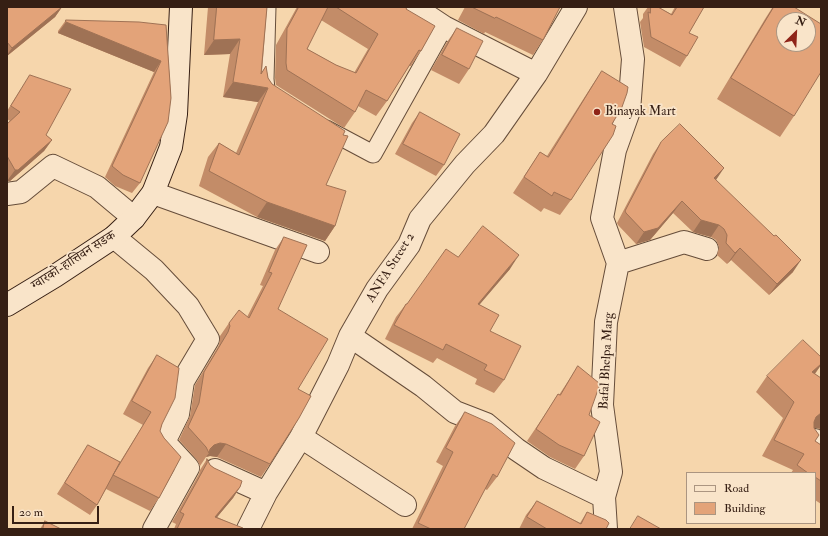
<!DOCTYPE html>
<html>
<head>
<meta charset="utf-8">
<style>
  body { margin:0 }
  #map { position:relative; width:828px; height:536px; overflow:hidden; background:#f6d6ac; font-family:"IM FELL Double Pica",serif }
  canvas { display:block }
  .frame { position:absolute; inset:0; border:8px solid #361f14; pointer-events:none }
  .legend { position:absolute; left:686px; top:472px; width:130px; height:52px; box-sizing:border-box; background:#f9e4c9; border:1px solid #ab9581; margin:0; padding:5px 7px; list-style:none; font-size:12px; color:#361f14 }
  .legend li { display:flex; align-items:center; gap:8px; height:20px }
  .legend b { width:20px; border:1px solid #ab9581 }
  .north { position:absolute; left:776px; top:12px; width:40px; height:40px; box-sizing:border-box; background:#f9e4c9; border:1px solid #ab9581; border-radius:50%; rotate:24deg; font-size:11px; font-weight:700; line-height:16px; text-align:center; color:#361f14 }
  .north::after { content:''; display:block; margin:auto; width:14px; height:18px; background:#8f2418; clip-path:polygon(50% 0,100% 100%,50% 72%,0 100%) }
  .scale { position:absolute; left:12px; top:506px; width:87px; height:18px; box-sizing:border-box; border:2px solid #361f14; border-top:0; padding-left:5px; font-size:12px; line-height:14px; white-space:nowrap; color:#361f14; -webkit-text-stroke:3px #f9e4c9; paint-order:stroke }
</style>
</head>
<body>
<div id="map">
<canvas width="828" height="536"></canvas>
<div class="frame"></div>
<ul class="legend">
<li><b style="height:5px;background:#f9e4c9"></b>Road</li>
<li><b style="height:11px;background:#e3a379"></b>Building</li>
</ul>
<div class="north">N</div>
<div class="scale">20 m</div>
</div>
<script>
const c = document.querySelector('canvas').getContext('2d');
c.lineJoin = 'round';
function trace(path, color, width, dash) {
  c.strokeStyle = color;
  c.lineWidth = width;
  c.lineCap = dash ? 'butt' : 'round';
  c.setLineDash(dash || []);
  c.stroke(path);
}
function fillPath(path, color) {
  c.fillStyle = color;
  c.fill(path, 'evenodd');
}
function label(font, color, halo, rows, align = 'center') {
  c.font = font + ' "IM FELL Double Pica","Noto Serif Devanagari",serif';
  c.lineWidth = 3.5;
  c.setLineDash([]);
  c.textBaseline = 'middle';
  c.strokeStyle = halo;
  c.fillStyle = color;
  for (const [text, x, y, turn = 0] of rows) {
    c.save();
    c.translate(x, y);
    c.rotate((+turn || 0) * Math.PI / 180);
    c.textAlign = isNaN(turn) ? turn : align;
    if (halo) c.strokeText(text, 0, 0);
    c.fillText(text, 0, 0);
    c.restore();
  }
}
const service = new Path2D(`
  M266,89L265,79L267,7
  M326,129L373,154L444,27`);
const pedestrian = new Path2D(`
  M7,194L21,192L53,166L97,187L134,218`);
const minor = new Path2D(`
  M414,7L444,27L536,74
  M153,193L318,252
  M114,237L154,270L188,306L208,339L183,381L178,414L164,442L188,468L154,529
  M618,263L684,242L707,249
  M350,336L423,386L455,412L486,424L516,449L544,468L604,497
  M301,437L405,505
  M815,440L821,445
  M215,470L266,493
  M248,529L266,493L301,437L338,365L350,336L377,289L409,245L420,219L465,164L494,134L536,74L576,7
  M606,529L604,497L611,472L602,405L606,322L618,263L602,218L615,150L629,111L633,59L625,7`);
const secondary = new Path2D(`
  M7,305L55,276L114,237L134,218L153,193L171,147L176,114L181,7`);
trace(service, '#664d3a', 19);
trace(pedestrian, '#664d3a', 24);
trace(minor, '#664d3a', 24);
trace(secondary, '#361f14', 24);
trace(service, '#f9e4c9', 17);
trace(pedestrian, '#f9e4c9', 22);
trace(minor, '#f9e4c9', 22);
trace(secondary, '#f9e4c9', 22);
fillPath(new Path2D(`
  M7,7H62L55,17L7,56Z
  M208,7H267L262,72L266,66L268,78L272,84L343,135L326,185L335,226L325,241L257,217L199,186L208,157L219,143L236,153L258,102L223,97L230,54L204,55Z
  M297,7H407L406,9L421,51L411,66H409L387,101L376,116L358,106L355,112L344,128L276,85L275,78L276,45ZM321,20L368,49L354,73L336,65L307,49Z
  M465,7H560L543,40L533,55L485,32L484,34L458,20Z
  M648,7H658L671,14L675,7H704L689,33L687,56L680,67L644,47L640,22L643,18V14Z
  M771,7H796L795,8L794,116L780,137L717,99L765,19L772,8Z
  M66,20L166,25L171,98L140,183L132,193L115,186L105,177L154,72L58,33V31Z
  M457,28L469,69L459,84L431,70L447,42Z
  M602,71L612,124L571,200L560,215L544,208L541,212L513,193L540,152L547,156L591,87Z
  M30,75L46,135L52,140L44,151L10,181H7V124L10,121L7,119V111Z
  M420,112L444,165L436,176L395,154L412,123Z
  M661,142L716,180L793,272L769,295L731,260L727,264L717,255L719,247L716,240L711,237L693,232L673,213L650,240L636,244L618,225L617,223L653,154Z
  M284,237L278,309L298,389L270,464L261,477L217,457L210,456L206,457L200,466L197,460L179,440L190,416L195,385L219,345L220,339V336L229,323L247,317L263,286L260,285L275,250Z
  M458,257L510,269L479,304L490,331L504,380L494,393L475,384L477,379L437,358L433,363L385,339L396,317L406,304H407Z
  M157,355L162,424L160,431L159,498L150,511L106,489L97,505L90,515L57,494L81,456L88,445L120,462L143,425L123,414L148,368Z
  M821,357V365L815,374L821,378V429L817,428H814L815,441L821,445V504L815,500V473H791L793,470L762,456L783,418L756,392L767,376Z
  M578,366L584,456L575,469L550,457L527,441L550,407L558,394L559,395Z
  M465,412L497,477L487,490L485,489L464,529H412L443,466L436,462L455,426Z
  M207,459L210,465L240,487L233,498L217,517L243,529H174L176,524L172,522L199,474L200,470Z
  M537,501L580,523L587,512L606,529H519L526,515Z
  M45,521L61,529H40Z`), '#c38c68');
fillPath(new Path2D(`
  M62,7L55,17L7,56V55L12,48Z
  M66,22L161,61L154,72L58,33Z
  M240,39L230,54L204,55L214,40Z
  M233,82L268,88L258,102L223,97Z
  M52,140L44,151L10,181H7L15,170Z
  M724,168L716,180L714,178Z
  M682,201L673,213L650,240L636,244L644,232Z
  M267,202L335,226L325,241L257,217Z
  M701,220L719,225L711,237L693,232Z
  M740,248L731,260L727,264L735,253Z
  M519,255L510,269L469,317L478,304Z
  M801,260L793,272L769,295L777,284Z
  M821,364V365L813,376L812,372Z
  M821,413V429L817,428H811L816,417Z
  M220,443L226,444L217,457L210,456L206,457L209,453V451L214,445Z
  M240,487L233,498L208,528L215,517Z`), '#9f7255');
const building = new Path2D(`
  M7,7H62L12,48L7,42Z
  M217,7H267L261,74L266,66L268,78L272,84L345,131L343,135L348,136L326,185L346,191L335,226L267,202L209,171L219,143L239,155L268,88L233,82L240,39L214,40Z
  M299,7H328L307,49L336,65L356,73L378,34L336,7H407L406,9L435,26L421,51L419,50L387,101L366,90L355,112L287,70L286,63L287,29Z
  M472,7H560L543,40L496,17L495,18Z
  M651,7H658L672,15L677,7H704L689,33L698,37L687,56L651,37L648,12L650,13Z
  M774,7H794L821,24V72L794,116L731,78ZM784,20H808V44H784Z
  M66,20L139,22L166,25L171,98L168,122L140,183L123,175L112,166L161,61L66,22Z
  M457,28L483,41L469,69L442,55Z
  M602,71L628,87L627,93L622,107L612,124L616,126L613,135L571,200L554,192L552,196L524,177L540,152L548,157Z
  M30,75L71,89L46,135L52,140L18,170H15L7,156V124L20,112L11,106Z
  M420,112L460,134L444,165L403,144Z
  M680,124L724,168L714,178L774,236L776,235L801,260L777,284L740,248L735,253L726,243L727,235L724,229L719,225L701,220L682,201L658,228L644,232L626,213L625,211L661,142Z
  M483,226L519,255L478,304L499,315L490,331L521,346L504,380L484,370L487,365L446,344L443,350L394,325L406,304H407L446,249L458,257Z
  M284,237L307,245L278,309L328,339L298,389L311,396L299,418L270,464L226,444L220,443L214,445L210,449L209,453L206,447L188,427L199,403L204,372L228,332L230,326L229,323L239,310L249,318L272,273L269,272Z
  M803,340L821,357V364L812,372L821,378V413L816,417L814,422V428L819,435L815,441L821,445V481L815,477V473H808L797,465L804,454L774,440L794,402L767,376Z
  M157,355L179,368L175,398L162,424L160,431L164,438L181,457L159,498L113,475L151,412L132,401Z
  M578,366L599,383V387L589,415L600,422L584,456L559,445L536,429L558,394L560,395Z
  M465,412L492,424L515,443L497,477L493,474L464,529H431L418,523L453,452L446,448Z
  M88,445L120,462L97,505L65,483Z
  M207,459L210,465L214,468L242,481L240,487L215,517L243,528V529H177L184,514L180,512L207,463Z
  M537,501L581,524L587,512L606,520L609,523L606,529H547L527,517Z
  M638,516L661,529H630Z
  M45,521L61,529H43Z`);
fillPath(building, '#e3a379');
trace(building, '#9f7255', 1);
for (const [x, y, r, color] of [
  [597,112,4,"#8f2418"]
]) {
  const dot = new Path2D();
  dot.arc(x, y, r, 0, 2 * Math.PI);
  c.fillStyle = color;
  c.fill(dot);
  trace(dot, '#f9e4c9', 1.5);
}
label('13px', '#361f14', '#f9e4c9', [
  ["Binayak Mart",605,112]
], 'left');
label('13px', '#361f14', '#f9e4c9', [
  ["ग्वारको-हात्तिवन सडक",74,261,-33],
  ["ANFA Street 2",391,268,-58],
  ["Bafal Bhelpa Marg",607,361,-87]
]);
</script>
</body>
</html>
